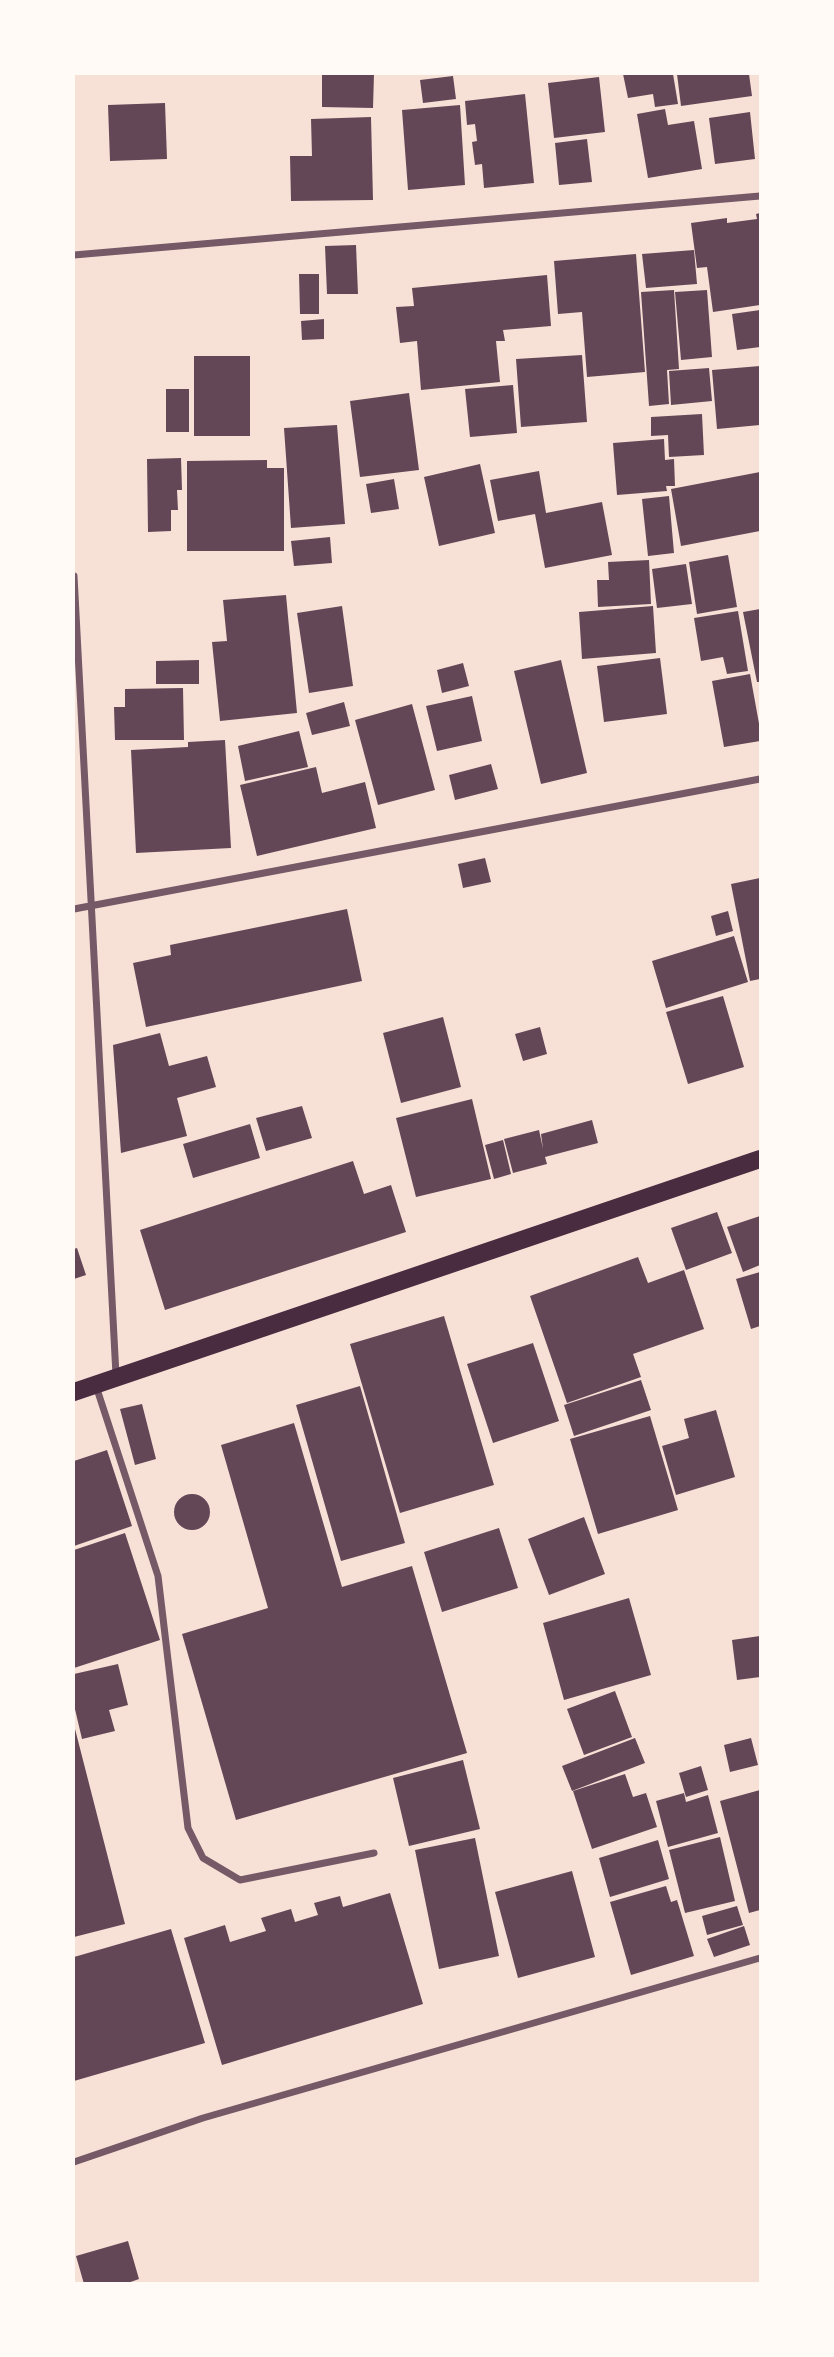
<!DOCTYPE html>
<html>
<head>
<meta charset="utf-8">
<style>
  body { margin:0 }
  #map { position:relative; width:834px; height:2357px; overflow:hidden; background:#f7e1d7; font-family:Signika,sans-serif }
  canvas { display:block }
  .frame { position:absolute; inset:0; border:75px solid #fffaf5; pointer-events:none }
</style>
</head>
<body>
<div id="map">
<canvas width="834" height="2357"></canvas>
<div class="frame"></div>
</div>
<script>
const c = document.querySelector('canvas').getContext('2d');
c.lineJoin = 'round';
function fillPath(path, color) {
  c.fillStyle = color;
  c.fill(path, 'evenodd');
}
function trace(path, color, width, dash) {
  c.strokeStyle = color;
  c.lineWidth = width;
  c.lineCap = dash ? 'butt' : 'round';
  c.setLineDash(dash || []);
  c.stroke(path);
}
fillPath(new Path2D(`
  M322,74H374L373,108L322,107Z
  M623,74H673L678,104L655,107L653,94L628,98Z
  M677,74H749L752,96L681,106Z
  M453,76L456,99L423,103L420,80Z
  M599,77L605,132L554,138L548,83Z
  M525,94L534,183L484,188L482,164L475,165L472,142L477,141L475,124L467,125L465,101Z
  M165,103L167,159L110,161L108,105Z
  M460,105L465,185L408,190L402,110Z
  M665,109L668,125L694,121L702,169L648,178L637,114Z
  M750,112L755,159L715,164L709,118Z
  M371,117L373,200L291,201L290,156H312L311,119Z
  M587,139L592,182L559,185L555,143Z
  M760,213V305L713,312L707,267L697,268L691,223L727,218V223L757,219L756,214Z
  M356,245L358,294H327L325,246Z
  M694,250L697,284L646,288L642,254Z
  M636,254L645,372L587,377L582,312L558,314L554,261Z
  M299,274H319V314H300Z
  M547,275L551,326L503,330L505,341H496L500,382L421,390L417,341L400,343L396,307L414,306L412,288Z
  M674,290L679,369L667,370L669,404L649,406L641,292Z
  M707,290L712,357L681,360L675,292Z
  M760,310V347L737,350L732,314Z
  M324,319V339L302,340L301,321Z
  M582,355L587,422L521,427L516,359Z
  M194,356H250V436H194Z
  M760,366V425L717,429L712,370Z
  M709,368L712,401L671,405L669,371Z
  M513,385L517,433L470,437L465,389Z
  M166,389H189V432H166Z
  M409,393L419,470L360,477L350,401Z
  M702,414L704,455L669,457L668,435L651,436V417Z
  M337,425L345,524L291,528L284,428Z
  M664,439L665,460L674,459L675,486H666L667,491L617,495L613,443Z
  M181,458L182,490H177L178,510H171V531L148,532L147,459Z
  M267,460V468H284V551H187V461Z
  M480,464L495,533L439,546L424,477Z
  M539,471L546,513L602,502L612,555L545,568L535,514L498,521L490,480Z
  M760,472V531L681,546L671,489Z
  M394,479L399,509L371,513L366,484Z
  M669,496L674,553L648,556L642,499Z
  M330,537L332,563L294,566L291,541Z
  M728,555L737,607L697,614L689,562Z
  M649,560L651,604L598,607L597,580H609L608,562Z
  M686,564L692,604L657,608L652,569Z
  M286,595L297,713L220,721L212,642L227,641L223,600Z
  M342,606L353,686L309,693L297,613Z
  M653,606L656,653L582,659L579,612Z
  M760,609V682H757L743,612Z
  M738,611L748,671L727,674L723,657L701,661L694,618Z
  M660,658L667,714L604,722L597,666Z
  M199,660V684H156V661Z
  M561,660L587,773L541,784L514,671Z
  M463,663L469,686L442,693L437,670Z
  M750,674L760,729V741L724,747L712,681Z
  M183,688L184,740H115L114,707H125V689Z
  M472,696L482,741L437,751L426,706Z
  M344,702L350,726L312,735L306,713Z
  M412,704L435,790L378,805L355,720Z
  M299,731L308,767L245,781L238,746Z
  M225,740L231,848L136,853L131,750L188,747V742Z
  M491,764L498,789L455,800L449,775Z
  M316,767L322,793L365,782L376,828L257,856L240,785Z
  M485,858L491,882L463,888L458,864Z
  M760,878V979L750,981L731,884Z
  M347,909L362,981L146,1027L133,963L171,955L170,945Z
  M728,911L733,931L716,936L711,916Z
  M734,936L748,982L666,1008L652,961Z
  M723,996L744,1067L688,1084L666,1012Z
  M443,1017L461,1087L401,1103L383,1033Z
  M540,1027L547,1054L523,1061L515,1034Z
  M160,1033L169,1066L207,1056L216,1087L177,1098L187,1136L121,1153L113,1045Z
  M472,1099L491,1179L416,1197L396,1118Z
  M302,1106L312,1138L266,1151L256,1118Z
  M592,1120L598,1143L545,1157L547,1164L513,1173L504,1139L539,1130L543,1149L541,1134Z
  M250,1124L260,1158L193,1178L183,1144Z
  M503,1140L511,1174L494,1179L485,1145Z
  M353,1161L364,1194L391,1185L406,1232L165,1310L140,1230Z
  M717,1212L732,1253L686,1270L671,1228Z
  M760,1216V1265L743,1272L727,1227Z
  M77,1248L86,1275L74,1279V1249Z
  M638,1257L648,1283L684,1270L704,1329L633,1354L641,1377L567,1403L530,1296Z
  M760,1272V1326L751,1329L736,1279Z
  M444,1316L494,1485L400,1513L350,1344Z
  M533,1343L559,1421L493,1443L467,1364Z
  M641,1380L651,1410L574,1436L564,1405Z
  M360,1386L405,1543L341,1561L296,1405Z
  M142,1404L156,1459L135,1465L120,1409Z
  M716,1410L735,1477L676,1495L662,1446L689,1438L684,1419Z
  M650,1416L678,1510L598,1534L570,1439Z
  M294,1423L342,1587L412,1566L467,1753L236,1820L182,1634L268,1608L221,1445Z
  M107,1450L132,1526L74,1546V1461Z
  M174 1512a18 18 0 1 1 36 0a18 18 0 1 1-36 0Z
  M584,1517L605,1574L549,1595L528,1539Z
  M499,1528L518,1588L442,1612L424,1552Z
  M125,1533L160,1640L74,1668V1550Z
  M629,1598L651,1675L564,1700L543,1623Z
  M760,1636V1677L737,1680L732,1640Z
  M118,1664L128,1705L109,1710L115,1731L82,1739L74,1705V1674Z
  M615,1691L632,1737L584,1755L567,1709Z
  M74,1725L125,1924L74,1937Z
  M635,1738L645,1763L572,1791L562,1766Z
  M751,1738L758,1765L730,1772L724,1745Z
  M463,1760L480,1829L409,1846L393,1778Z
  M701,1766L708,1790L686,1797L679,1773Z
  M625,1774L633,1797L646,1793L657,1827L592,1849L573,1791Z
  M760,1790V1910L749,1913L720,1801Z
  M684,1793L686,1802L708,1795L718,1833L668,1847L656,1801Z
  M720,1837L735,1901L685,1913L669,1850Z
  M475,1838L499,1956L439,1969L415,1850Z
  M658,1840L669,1879L610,1897L599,1858Z
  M572,1871L595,1957L518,1978L495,1892Z
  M666,1886L671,1902L677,1900L694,1956L631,1975L610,1902Z
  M390,1893L423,2004L222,2065L184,1938L225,1925L230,1942L266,1931L261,1918L291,1909L295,1922L318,1915L314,1903L340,1896L343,1907Z
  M737,1906L743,1925L707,1935L702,1916Z
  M744,1926L750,1945L714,1957L707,1939Z
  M171,1929L205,2043L74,2081V1957Z
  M128,2241L139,2279L125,2284H84L76,2256Z`), '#644757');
trace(new Path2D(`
  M74,255L760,196
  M74,576L116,1375
  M74,909L760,779
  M96,1386L158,1576L188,1828L203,1858L240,1880L374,1853
  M74,2162L203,2118L760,1958`), '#755966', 7);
trace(new Path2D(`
  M74,1392L760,1159`), '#4a2c40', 18);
</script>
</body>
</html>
